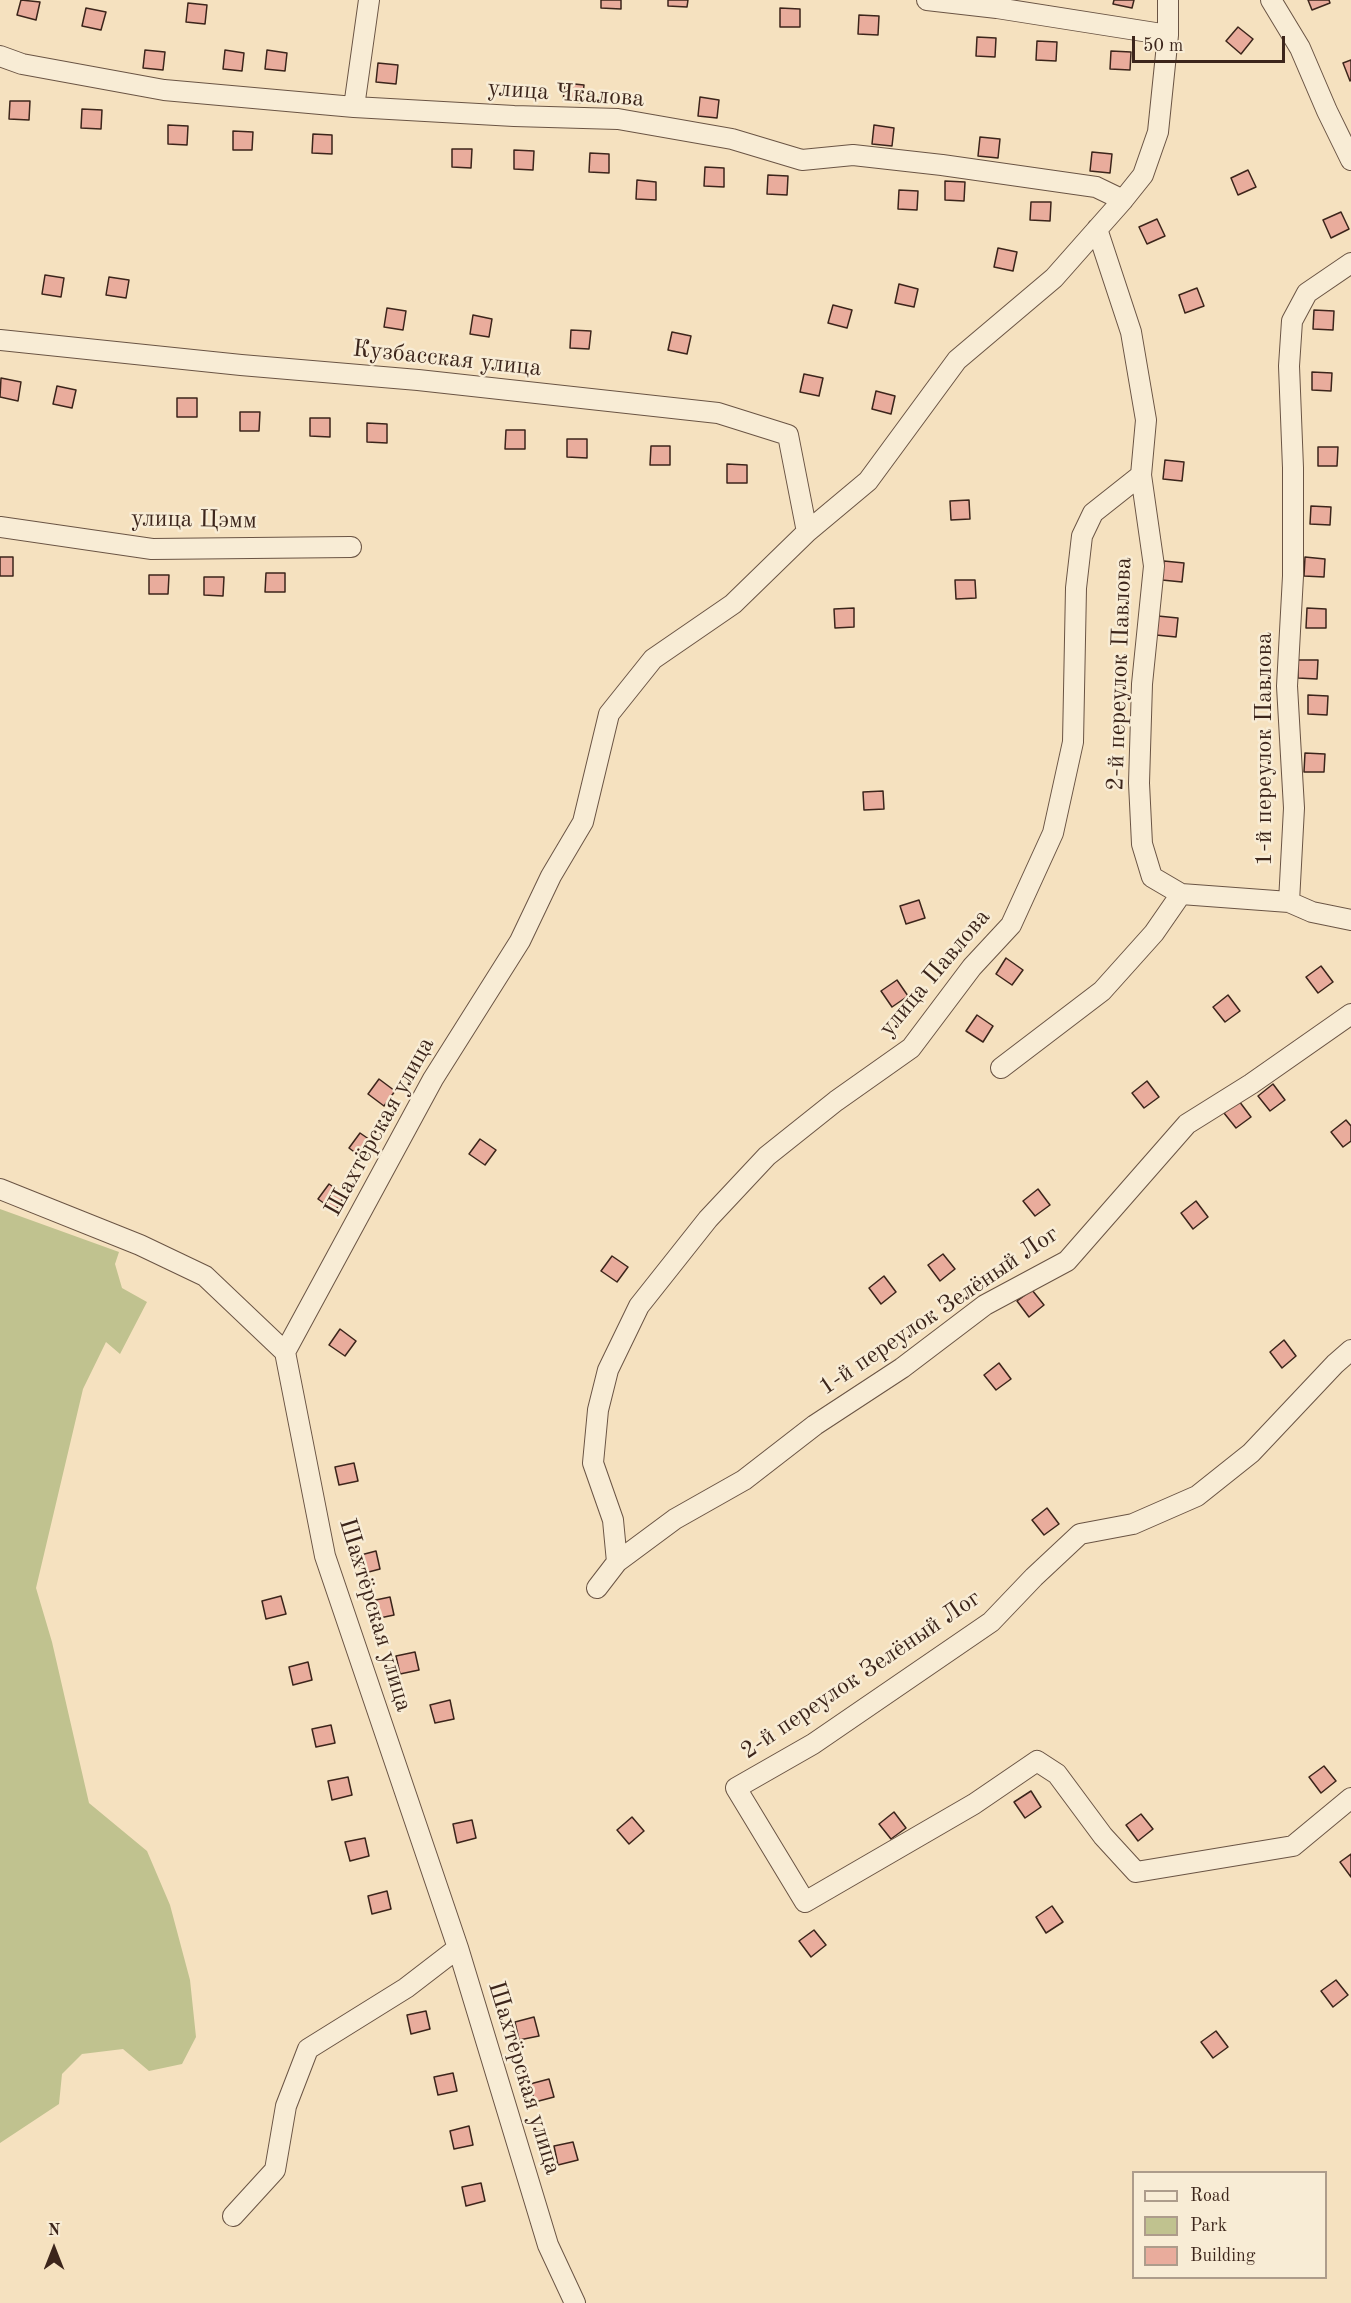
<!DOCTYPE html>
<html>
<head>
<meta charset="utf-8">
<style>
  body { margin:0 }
  #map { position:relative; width:1351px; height:2303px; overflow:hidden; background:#f5e1bf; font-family:"Old Standard TT",serif }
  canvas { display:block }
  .legend { position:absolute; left:1132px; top:2171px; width:195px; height:108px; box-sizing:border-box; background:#f8ecd5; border:2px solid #ad9c8b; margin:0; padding:8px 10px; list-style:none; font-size:18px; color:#3c251b }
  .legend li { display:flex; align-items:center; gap:12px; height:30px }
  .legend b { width:30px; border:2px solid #ad9c8b }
  .north { position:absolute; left:24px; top:2219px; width:60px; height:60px; -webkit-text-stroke:4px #f8ecd5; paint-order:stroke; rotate:0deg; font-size:16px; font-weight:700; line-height:24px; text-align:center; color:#3c251b }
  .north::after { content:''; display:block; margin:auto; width:21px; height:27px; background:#3c251b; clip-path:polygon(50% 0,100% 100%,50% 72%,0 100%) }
  .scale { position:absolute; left:1132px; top:36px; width:153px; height:27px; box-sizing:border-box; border:3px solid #3c251b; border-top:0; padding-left:8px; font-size:18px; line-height:21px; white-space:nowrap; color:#3c251b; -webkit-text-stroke:4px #f8ecd5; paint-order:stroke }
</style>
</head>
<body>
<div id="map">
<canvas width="1351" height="2303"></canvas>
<ul class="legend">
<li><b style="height:8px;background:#f8ecd5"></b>Road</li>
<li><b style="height:16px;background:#c0c28f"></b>Park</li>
<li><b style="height:16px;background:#e9ac9c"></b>Building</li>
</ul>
<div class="north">N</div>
<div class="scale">50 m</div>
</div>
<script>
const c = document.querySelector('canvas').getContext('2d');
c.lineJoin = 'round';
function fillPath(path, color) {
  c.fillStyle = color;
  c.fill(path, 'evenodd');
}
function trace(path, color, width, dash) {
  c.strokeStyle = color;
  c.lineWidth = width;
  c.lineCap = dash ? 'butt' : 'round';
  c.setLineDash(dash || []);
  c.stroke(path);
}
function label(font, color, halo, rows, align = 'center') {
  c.font = font + ' "Old Standard TT",serif';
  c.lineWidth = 5;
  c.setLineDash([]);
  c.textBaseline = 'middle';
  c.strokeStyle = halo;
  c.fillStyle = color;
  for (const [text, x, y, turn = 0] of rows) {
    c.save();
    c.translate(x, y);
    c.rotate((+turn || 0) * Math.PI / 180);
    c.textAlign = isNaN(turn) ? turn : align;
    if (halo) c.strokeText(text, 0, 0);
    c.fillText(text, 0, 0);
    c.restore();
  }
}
fillPath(new Path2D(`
  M0,1209L119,1252L115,1264L122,1288L147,1302L120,1354L106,1342L83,1389L36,1588L52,1642L89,1803L147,1851L170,1905L190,1980L196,2037L182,2064L149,2071L123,2049L82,2054L62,2074L59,2104L0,2143Z`), '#c0c28f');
const building = new Path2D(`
  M21,0L40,2L36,20L17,15Z
  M601,0H621V9L601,8Z
  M668,0H688L687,7L668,6Z
  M1114,0H1134L1132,8L1113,4Z
  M1308,0H1329L1330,3L1312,10Z
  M188,3L207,5L205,24L186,22Z
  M86,8L106,12L101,30L82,26Z
  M780,8L800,9V27H780Z
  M859,15L879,16L878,35L858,34Z
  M1238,27L1253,39L1241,54L1226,41Z
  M977,37L996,38L995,57L976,56Z
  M1037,41L1057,42L1056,61L1036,60Z
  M145,50L165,52L163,70L143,68Z
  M225,50L244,53L242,71L223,69Z
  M267,50L287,53L285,71L265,69Z
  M1111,51L1131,52L1130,70L1110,69Z
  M1351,60V80L1350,81L1343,63Z
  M378,63L398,65L396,84L376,82Z
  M565,83L584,85L582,103L563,101Z
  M700,97L719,100L717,118L698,116Z
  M10,101H30L29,120L9,119Z
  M82,109L102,110L101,129L81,128Z
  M168,125L188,126L187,145L168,144Z
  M874,125L894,128L892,146L872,144Z
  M233,131L253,132L252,150H233Z
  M313,134L332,135V154L312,153Z
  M980,137L1000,139L998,158L978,156Z
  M452,149H472L471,168L452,167Z
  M514,150L534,151L533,170L514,169Z
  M1092,152L1112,154L1110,173L1090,171Z
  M590,153L609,154V173L589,172Z
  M705,167L724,168V187L704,186Z
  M1248,170L1256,187L1238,195L1231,178Z
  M768,175L788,176L787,195L767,194Z
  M637,180L656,182V200L636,199Z
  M945,181L965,182L964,201L945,200Z
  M899,190L918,191L917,210L898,209Z
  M1031,202H1051L1050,221L1030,220Z
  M1341,212L1349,229L1331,238L1323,220Z
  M1157,219L1165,236L1147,244L1139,227Z
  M998,248L1017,252L1013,271L994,267Z
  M45,275L64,278L61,297L42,294Z
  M109,277L129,280L126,298L106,295Z
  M899,284L918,289L914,307L895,303Z
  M1197,288L1204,306L1185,313L1179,295Z
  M833,305L852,310L847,328L828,323Z
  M387,308L406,311L403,330L384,327Z
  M1314,310L1334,311L1333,330L1313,329Z
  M473,315L492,319L489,337L470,334Z
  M571,330L591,331L589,349L570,348Z
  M672,332L691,336L687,354L668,350Z
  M1312,372L1332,373L1331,391L1312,390Z
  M804,374L823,378L819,396L800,392Z
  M1,378L21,382L18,401L0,397Z
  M57,386L76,390L72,408L53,404Z
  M876,391L895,396L891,414L872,409Z
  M177,398H197V417H177Z
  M240,412H260L259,431H240Z
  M310,418H330V437L310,436Z
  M367,423L387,424V443L367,442Z
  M506,430H525V449H505Z
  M567,439H587V458L567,457Z
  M651,446H670V465H650Z
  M1318,447H1338L1337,466H1318Z
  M1165,460L1184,462L1182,481L1163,479Z
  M727,464L747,465V483H727Z
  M969,500L970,519L951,520L950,501Z
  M1311,506L1331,507L1330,525L1310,524Z
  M0,557H13V576H0Z
  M1305,557L1325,559L1324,577L1304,576Z
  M1164,561L1184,563L1182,582L1162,580Z
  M266,573H285V592H265Z
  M149,575H169L168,594H149Z
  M204,577H224L223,596L204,595Z
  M955,580H975L976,598L956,599Z
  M854,608V627L835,628L834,609Z
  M1307,608L1326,609V628H1306Z
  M1158,616L1178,618L1176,637L1156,635Z
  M1298,660H1318L1317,679L1298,678Z
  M1308,695L1328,696L1327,715L1308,714Z
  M1305,753L1325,754L1324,772H1304Z
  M883,791L884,809L864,810L863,792Z
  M919,900L925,918L906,924L900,906Z
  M1006,958L1023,970L1012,985L996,974Z
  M1321,966L1333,982L1318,993L1306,977Z
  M897,980L908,996L892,1007L881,991Z
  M1228,995L1240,1011L1225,1022L1213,1007Z
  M977,1015L993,1026L983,1042L966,1031Z
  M379,1079L395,1091L384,1106L368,1094Z
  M1147,1081L1159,1097L1144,1108L1132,1093Z
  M1273,1084L1285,1100L1270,1111L1258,1096Z
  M1239,1101L1251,1117L1236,1128L1224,1113Z
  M1346,1120L1351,1126V1141L1343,1147L1331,1132Z
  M360,1133L376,1144L365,1160L349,1148Z
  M480,1139L496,1150L485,1165L469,1154Z
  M329,1184L345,1195L335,1211L318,1199Z
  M1038,1189L1050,1205L1035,1216L1023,1201Z
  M1196,1201L1208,1217L1193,1229L1181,1213Z
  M943,1254L955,1269L940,1281L928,1265Z
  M612,1256L628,1267L617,1282L601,1271Z
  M884,1276L896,1292L881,1304L869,1288Z
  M1032,1290L1044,1305L1029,1317L1017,1301Z
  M340,1329L356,1341L345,1356L329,1345Z
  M1284,1340L1296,1356L1282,1368L1270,1352Z
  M999,1363L1011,1379L996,1390L984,1375Z
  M354,1463L358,1481L339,1485L335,1467Z
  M1047,1508L1059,1524L1044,1535L1032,1520Z
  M376,1551L380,1569L361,1574L357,1556Z
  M281,1596L286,1614L266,1619L262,1601Z
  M390,1597L394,1615L375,1619L371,1601Z
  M415,1652L419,1670L400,1674L396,1656Z
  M308,1662L312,1680L293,1685L289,1667Z
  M450,1700L454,1719L435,1723L430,1705Z
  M331,1725L335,1743L316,1747L312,1729Z
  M1324,1766L1336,1781L1321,1793L1309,1777Z
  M348,1777L352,1795L332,1800L328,1781Z
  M1031,1791L1041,1807L1025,1818L1014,1802Z
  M894,1812L906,1828L891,1839L879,1824Z
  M1141,1814L1153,1829L1138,1841L1126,1825Z
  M632,1817L644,1831L629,1844L617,1830Z
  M472,1820L476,1838L457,1843L453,1824Z
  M365,1838L369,1856L350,1861L345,1842Z
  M1351,1854V1877L1340,1862Z
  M387,1891L391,1909L372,1914L368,1896Z
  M1052,1906L1063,1922L1046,1933L1036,1917Z
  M814,1930L826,1945L811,1957L799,1941Z
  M1336,1980L1348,1995L1333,2007L1321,1991Z
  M426,2011L430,2029L411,2034L407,2015Z
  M534,2017L539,2036L519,2040L515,2022Z
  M1216,2031L1228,2047L1213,2058L1201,2042Z
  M453,2073L457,2091L438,2095L434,2077Z
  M549,2079L554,2097L535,2102L530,2084Z
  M469,2126L473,2145L454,2149L450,2131Z
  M573,2142L578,2160L558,2165L554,2146Z
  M481,2183L485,2201L466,2206L462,2187Z`);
fillPath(building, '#e9ac9c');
trace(building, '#3c251b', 1.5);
const minor = new Path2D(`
  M927,0L997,8L1168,35
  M1271,0L1300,48L1327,111L1351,160
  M0,56L22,64L164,90L354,107L514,116L618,119L732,139L802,160L853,155L942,165L1096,187L1123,200
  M354,107L369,0
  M1097,229L1131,332L1146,420L1141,475L1154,566L1142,684L1139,783L1142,844L1152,877L1181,894
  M0,340L241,365L418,380L718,413L788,435L807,532
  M0,527L152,549L351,547
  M1289,902L1312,912L1351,920
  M1001,1068L1102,991L1154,933L1181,894L1289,902L1294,808L1287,686L1293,576V468L1289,366L1292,321L1307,293L1351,263
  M0,1189L140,1245L205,1276L285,1352
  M1351,1350L1335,1364L1251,1453L1197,1496L1133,1524L1080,1534L1034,1577L991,1622L813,1744L736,1788L805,1902L974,1804L1037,1761L1057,1774L1103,1836L1136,1872L1293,1846L1351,1798
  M617,1562L613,1520L593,1463L598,1410L608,1370L639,1306L708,1219L767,1156L836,1101L911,1048L972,967L1011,925L1053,833L1073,742L1076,588L1082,536L1093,513L1141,475
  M597,1588L617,1562L675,1519L744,1480L815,1425L902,1368L985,1305L1067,1261L1187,1124L1251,1084L1351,1014
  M233,2216L275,2170L286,2106L308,2049L406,1988L458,1948
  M575,2303L548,2245L458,1948L325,1556L285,1352L433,1079L520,941L551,876L583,822L609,714L653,659L733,604L807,532L868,481L957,360L1054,278L1123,200L1143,175L1158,132L1168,35V0`);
trace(minor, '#6a5444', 22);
trace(minor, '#f8ecd5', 20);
label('24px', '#3c251b', '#f8ecd5', [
  ["улица Чкалова",566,94,4],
  ["Кузбасская улица",447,359,6],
  ["улица Цэмм",194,520,1],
  ["2-й переулок Павлова",1120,674,-88],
  ["1-й переулок Павлова",1265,749,-90],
  ["улица Павлова",935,973,-50],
  ["Шахтёрская улица",380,1127,-61],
  ["1-й переулок Зелёный Лог",939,1311,-34],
  ["Шахтёрская улица",375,1615,73],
  ["2-й переулок Зелёный Лог",861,1675,-34],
  ["Шахтёрская улица",524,2078,73]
]);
</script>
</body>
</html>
